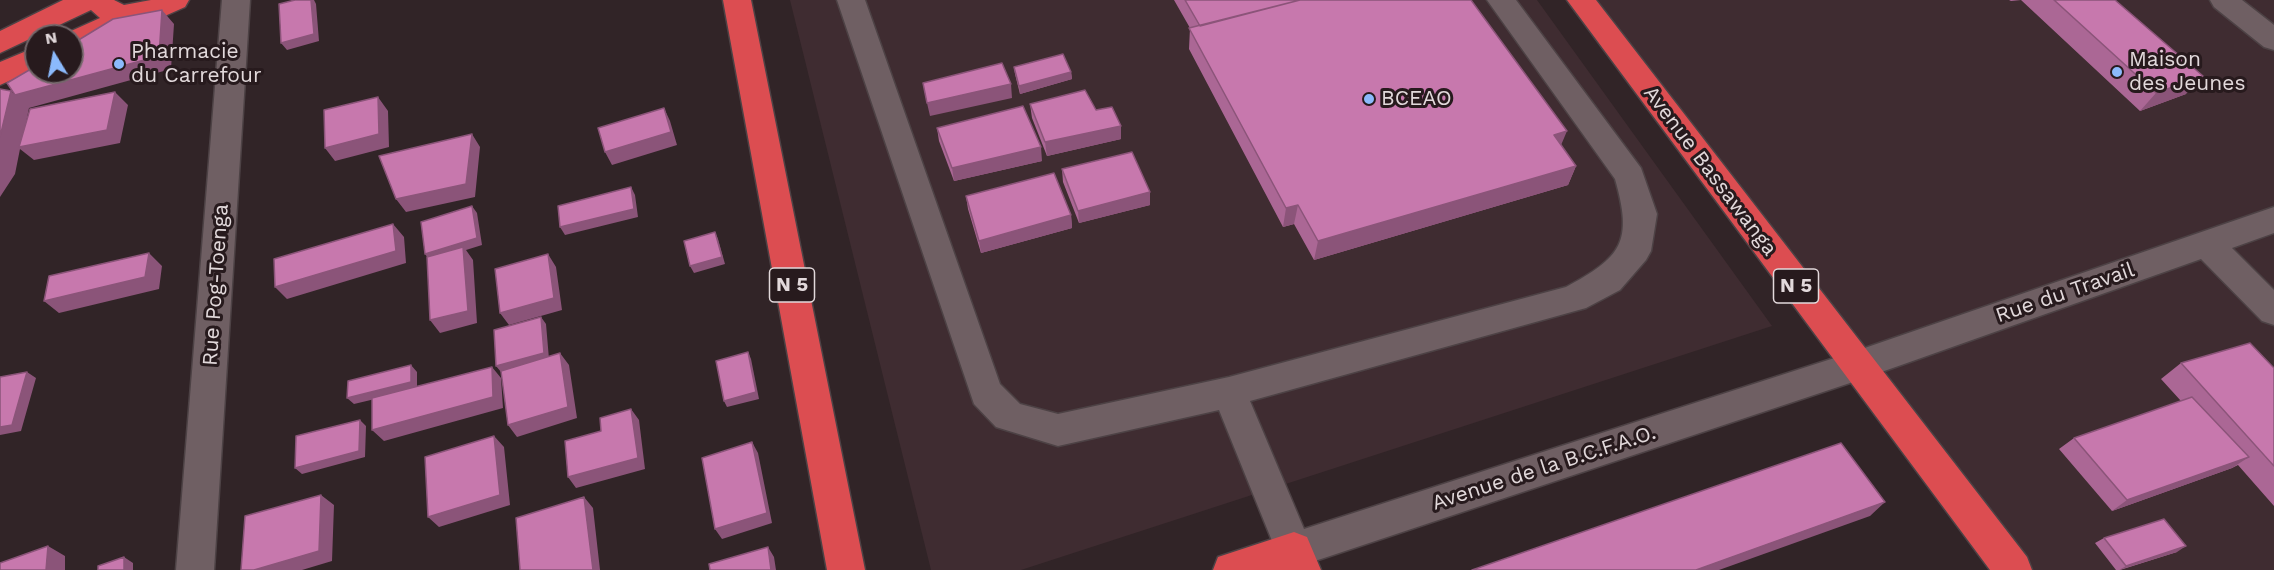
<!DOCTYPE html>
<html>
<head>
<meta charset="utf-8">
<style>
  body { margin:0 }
  #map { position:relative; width:2274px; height:570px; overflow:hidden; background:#312427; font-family:"Work Sans",sans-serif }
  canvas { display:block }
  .north { position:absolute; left:24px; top:24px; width:60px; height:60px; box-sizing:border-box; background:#271a1d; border:2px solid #726669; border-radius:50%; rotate:350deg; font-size:16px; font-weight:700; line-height:24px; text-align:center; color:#e2d9db }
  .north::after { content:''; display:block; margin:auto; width:21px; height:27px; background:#8bbafc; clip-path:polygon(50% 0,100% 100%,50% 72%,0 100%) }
</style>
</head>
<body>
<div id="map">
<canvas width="2274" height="570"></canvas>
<div class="north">N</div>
</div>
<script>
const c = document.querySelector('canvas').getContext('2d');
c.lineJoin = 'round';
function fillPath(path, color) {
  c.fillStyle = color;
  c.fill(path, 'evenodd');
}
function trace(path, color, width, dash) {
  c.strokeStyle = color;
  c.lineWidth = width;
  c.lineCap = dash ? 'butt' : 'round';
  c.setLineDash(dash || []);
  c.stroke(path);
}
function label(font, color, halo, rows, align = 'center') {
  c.font = font + ' "Work Sans",sans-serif';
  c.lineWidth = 6;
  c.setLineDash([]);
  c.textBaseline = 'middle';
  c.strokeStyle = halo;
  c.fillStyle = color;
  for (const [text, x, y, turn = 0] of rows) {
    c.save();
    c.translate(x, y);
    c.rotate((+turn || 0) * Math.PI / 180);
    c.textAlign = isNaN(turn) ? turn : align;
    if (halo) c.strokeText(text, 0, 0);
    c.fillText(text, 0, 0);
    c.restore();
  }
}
fillPath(new Path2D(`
  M790,0H1537L1772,326L1021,570H931Z
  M1586,0H2274V570H2013Z`), '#3f2c31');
const minor = new Path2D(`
  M222,0H250L214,570H176Z
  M837,0H865L1000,384L1020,404L1058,414L1229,377L1566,287C1622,257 1633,242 1615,179L1487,0H1516L1641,168L1657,214L1651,251L1646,260L1620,290L1586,308L1250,401L1304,529L1856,351L2274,207V233L2232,248L2274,290V325L2262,321L2201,259L1856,381L1294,568L1281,563L1219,410L1058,446L996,427L974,404Z
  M2210,0H2242L2274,25V50L2264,47L2214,7Z`);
const highway = new Path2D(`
  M63,0H114L124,5L151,0H189L185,7L167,15L72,50V36H60L100,18L91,10L0,53V31Z
  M723,0H751L865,570H827Z
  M1567,0H1596L2027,557L2032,570H1990Z
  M36,47V69L0,85V62Z
  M1294,532L1307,537L1321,570H1213L1218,557Z`);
trace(minor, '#4d4245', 3);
trace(highway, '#4d4245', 3);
fillPath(minor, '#6f5f63');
fillPath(highway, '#dc4d51');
fillPath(new Path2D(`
  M1174,0H1471L1561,145L1576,166L1568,185L1314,260L1294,224L1283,227L1189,49L1190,28Z
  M2009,0H2115L2186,94L2140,111L2021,0L2011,1Z
  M1014,67L1071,72L1072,79L1020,94L1015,74Z
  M1030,104L1096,110L1121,139L1047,156L1032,118Z
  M937,128L1042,161L954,181L939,141Z
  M1062,169L1150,205L1079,223L1063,182Z
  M966,196L1071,215L1072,228L981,253L968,209Z
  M2181,363L2274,368V506L2238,465L2232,468L2112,511L2059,449L2074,438L2181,401L2161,379Z
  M2104,538L2177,552L2120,570H2116L2095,543Z`), '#ab6795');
fillPath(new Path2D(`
  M311,0H314L316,4L319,41L287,50L281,43Z
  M162,10L174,24L171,69L29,108L21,147L115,92L128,105L120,143L34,160L20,149L15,174L0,197V137L11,91L15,95Z
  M1071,72L1072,79L1020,94L1019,86Z
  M2203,76L2186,94L2140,111L2156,93Z
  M1011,84L1012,98L930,116L927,103Z
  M378,97L388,111L389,147L335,161L325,148Z
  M664,108L670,121L677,145L612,165L605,152Z
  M1121,126V139L1047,156L1045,142Z
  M1567,131L1559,150L1554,135Z
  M472,134L480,147L475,197L406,212L396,199Z
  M1041,147L1042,161L954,181L952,168Z
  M1576,166L1568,185L1314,260L1318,241Z
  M631,187L635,195L638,217L565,235L560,227Z
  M1150,192V205L1079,223L1078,211Z
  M1298,205L1294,224L1283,227L1286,208Z
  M472,206L477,213L482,245L466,250L473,260L477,323L440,333L430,320V261L425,254Z
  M1071,215L1072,228L981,253L979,241Z
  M393,224L404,237L406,263L287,299L275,287Z
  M715,232L718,239L725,264L694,273L690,266Z
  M149,253L162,266L159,289L59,313L44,301Z
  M548,254L556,267L562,310L509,325L500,313Z
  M541,317L546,324L549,359L501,372L496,366Z
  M748,352L751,359L759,399L727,407L724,401Z
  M560,353L569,365L577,418L517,437L508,425Z
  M411,365L417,372V389L354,404L347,398Z
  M492,367L501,378L503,408L384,441L372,430Z
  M27,372L36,378L21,431L0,435V427Z
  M631,409L639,420L645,469L576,488L568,477Z
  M360,420L366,426L365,457L302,474L295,468Z
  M494,436L504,447L510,505L439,527L428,517Z
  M752,442L758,453L772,523L722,539L715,529Z
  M2249,457L2232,468L2112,511L2127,500Z
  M321,495L334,505L332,561L302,570H254Z
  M584,497L593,508L600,570H593Z
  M1885,502L1870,516L1719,570H1696Z
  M48,546L65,556V570H46Z
  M2186,546L2177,552L2119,570L2126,566Z
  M768,547L774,557L776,570H771Z
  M124,557L133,563V570H124Z`), '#8b5479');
const building = new Path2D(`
  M295,0H311L314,34L281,43L279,4Z
  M1185,0H1300L1200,26Z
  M1300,0H1471L1567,131L1554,135L1576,166L1318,241L1298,205L1286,208L1189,28Z
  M2054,0H2115L2203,76L2156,93Z
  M162,10L159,56L15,95L7,83L36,66V72H72V44L113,19Z
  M1063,54L1071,72L1019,86L1014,67Z
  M1002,63L1011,84L927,103L923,83Z
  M0,89L11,91L0,137Z
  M1085,90L1096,110L1112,107L1121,126L1045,142L1030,104Z
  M115,92L107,130L19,147L30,109Z
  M378,97L379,134L325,148L324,110Z
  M1023,106L1041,147L952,168L937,128Z
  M664,108L671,132L605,152L598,128Z
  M472,134L466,184L396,199L379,156Z
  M1132,152L1150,192L1078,211L1062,169Z
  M1054,173L1071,215L979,241L966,196Z
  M631,187L634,209L560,227L558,206Z
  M472,206L477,238L425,254L421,222Z
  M393,224L396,251L275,287L274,259Z
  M715,232L722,257L690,266L684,241Z
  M463,247L468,311L430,320L427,257Z
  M149,253L145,277L44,301L49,276Z
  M548,254L554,298L500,313L495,269Z
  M541,317L544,353L496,366L494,330Z
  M2250,343L2274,368V466L2181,363Z
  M748,352L756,392L724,401L716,361Z
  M560,353L568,407L508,425L501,371Z
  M411,365V382L347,398L348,381Z
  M492,367L493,397L372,430V398Z
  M27,372L12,425L0,427V377Z
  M2192,397L2249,457L2127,500L2074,438Z
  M631,409L638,458L568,477L565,441L601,431L600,418Z
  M360,420L359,451L295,468L296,436Z
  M494,436L500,495L428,517L425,457Z
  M752,442L767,513L715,529L702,458Z
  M1841,443L1885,502L1696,570H1472Z
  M321,495L319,551L254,570H241L245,516Z
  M584,497L593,570H520L516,518Z
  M2164,519L2186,546L2126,566L2104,538Z
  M48,546L46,570H0V563Z
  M768,547L771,570H710L709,564Z
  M124,557V570H98V566Z`);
fillPath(building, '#c778ad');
trace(building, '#8b5479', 1.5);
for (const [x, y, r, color] of [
  [119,64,6,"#8bbafc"],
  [2117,72,6,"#8bbafc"],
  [1369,99,6,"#8bbafc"]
]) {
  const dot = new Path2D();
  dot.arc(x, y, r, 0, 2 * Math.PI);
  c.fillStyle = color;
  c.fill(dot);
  trace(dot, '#271a1d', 2);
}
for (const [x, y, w] of [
  [792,285,45],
  [1796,286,45]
]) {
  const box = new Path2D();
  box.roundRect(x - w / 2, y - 17, w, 34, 4.5);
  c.fillStyle = '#271a1d';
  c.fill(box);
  trace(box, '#e2d9db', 1.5);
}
label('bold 20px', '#e2d9db', null, [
  ["N 5",792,285],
  ["N 5",1796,286]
]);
label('21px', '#e2d9db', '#271a1d', [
  ["Pharmacie",131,52],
  ["du Carrefour",131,76],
  ["Maison",2129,60],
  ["des Jeunes",2129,84],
  ["BCEAO",1381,99]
], 'left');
label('21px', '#e2d9db', '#271a1d', [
  ["Avenue Bassawanga",1710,171,53],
  ["Rue Pog-Toenga",216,285,-86],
  ["Rue du Travail",2065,293,-19],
  ["Avenue de la B.C.F.A.O.",1544,468,-18]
]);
</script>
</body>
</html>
